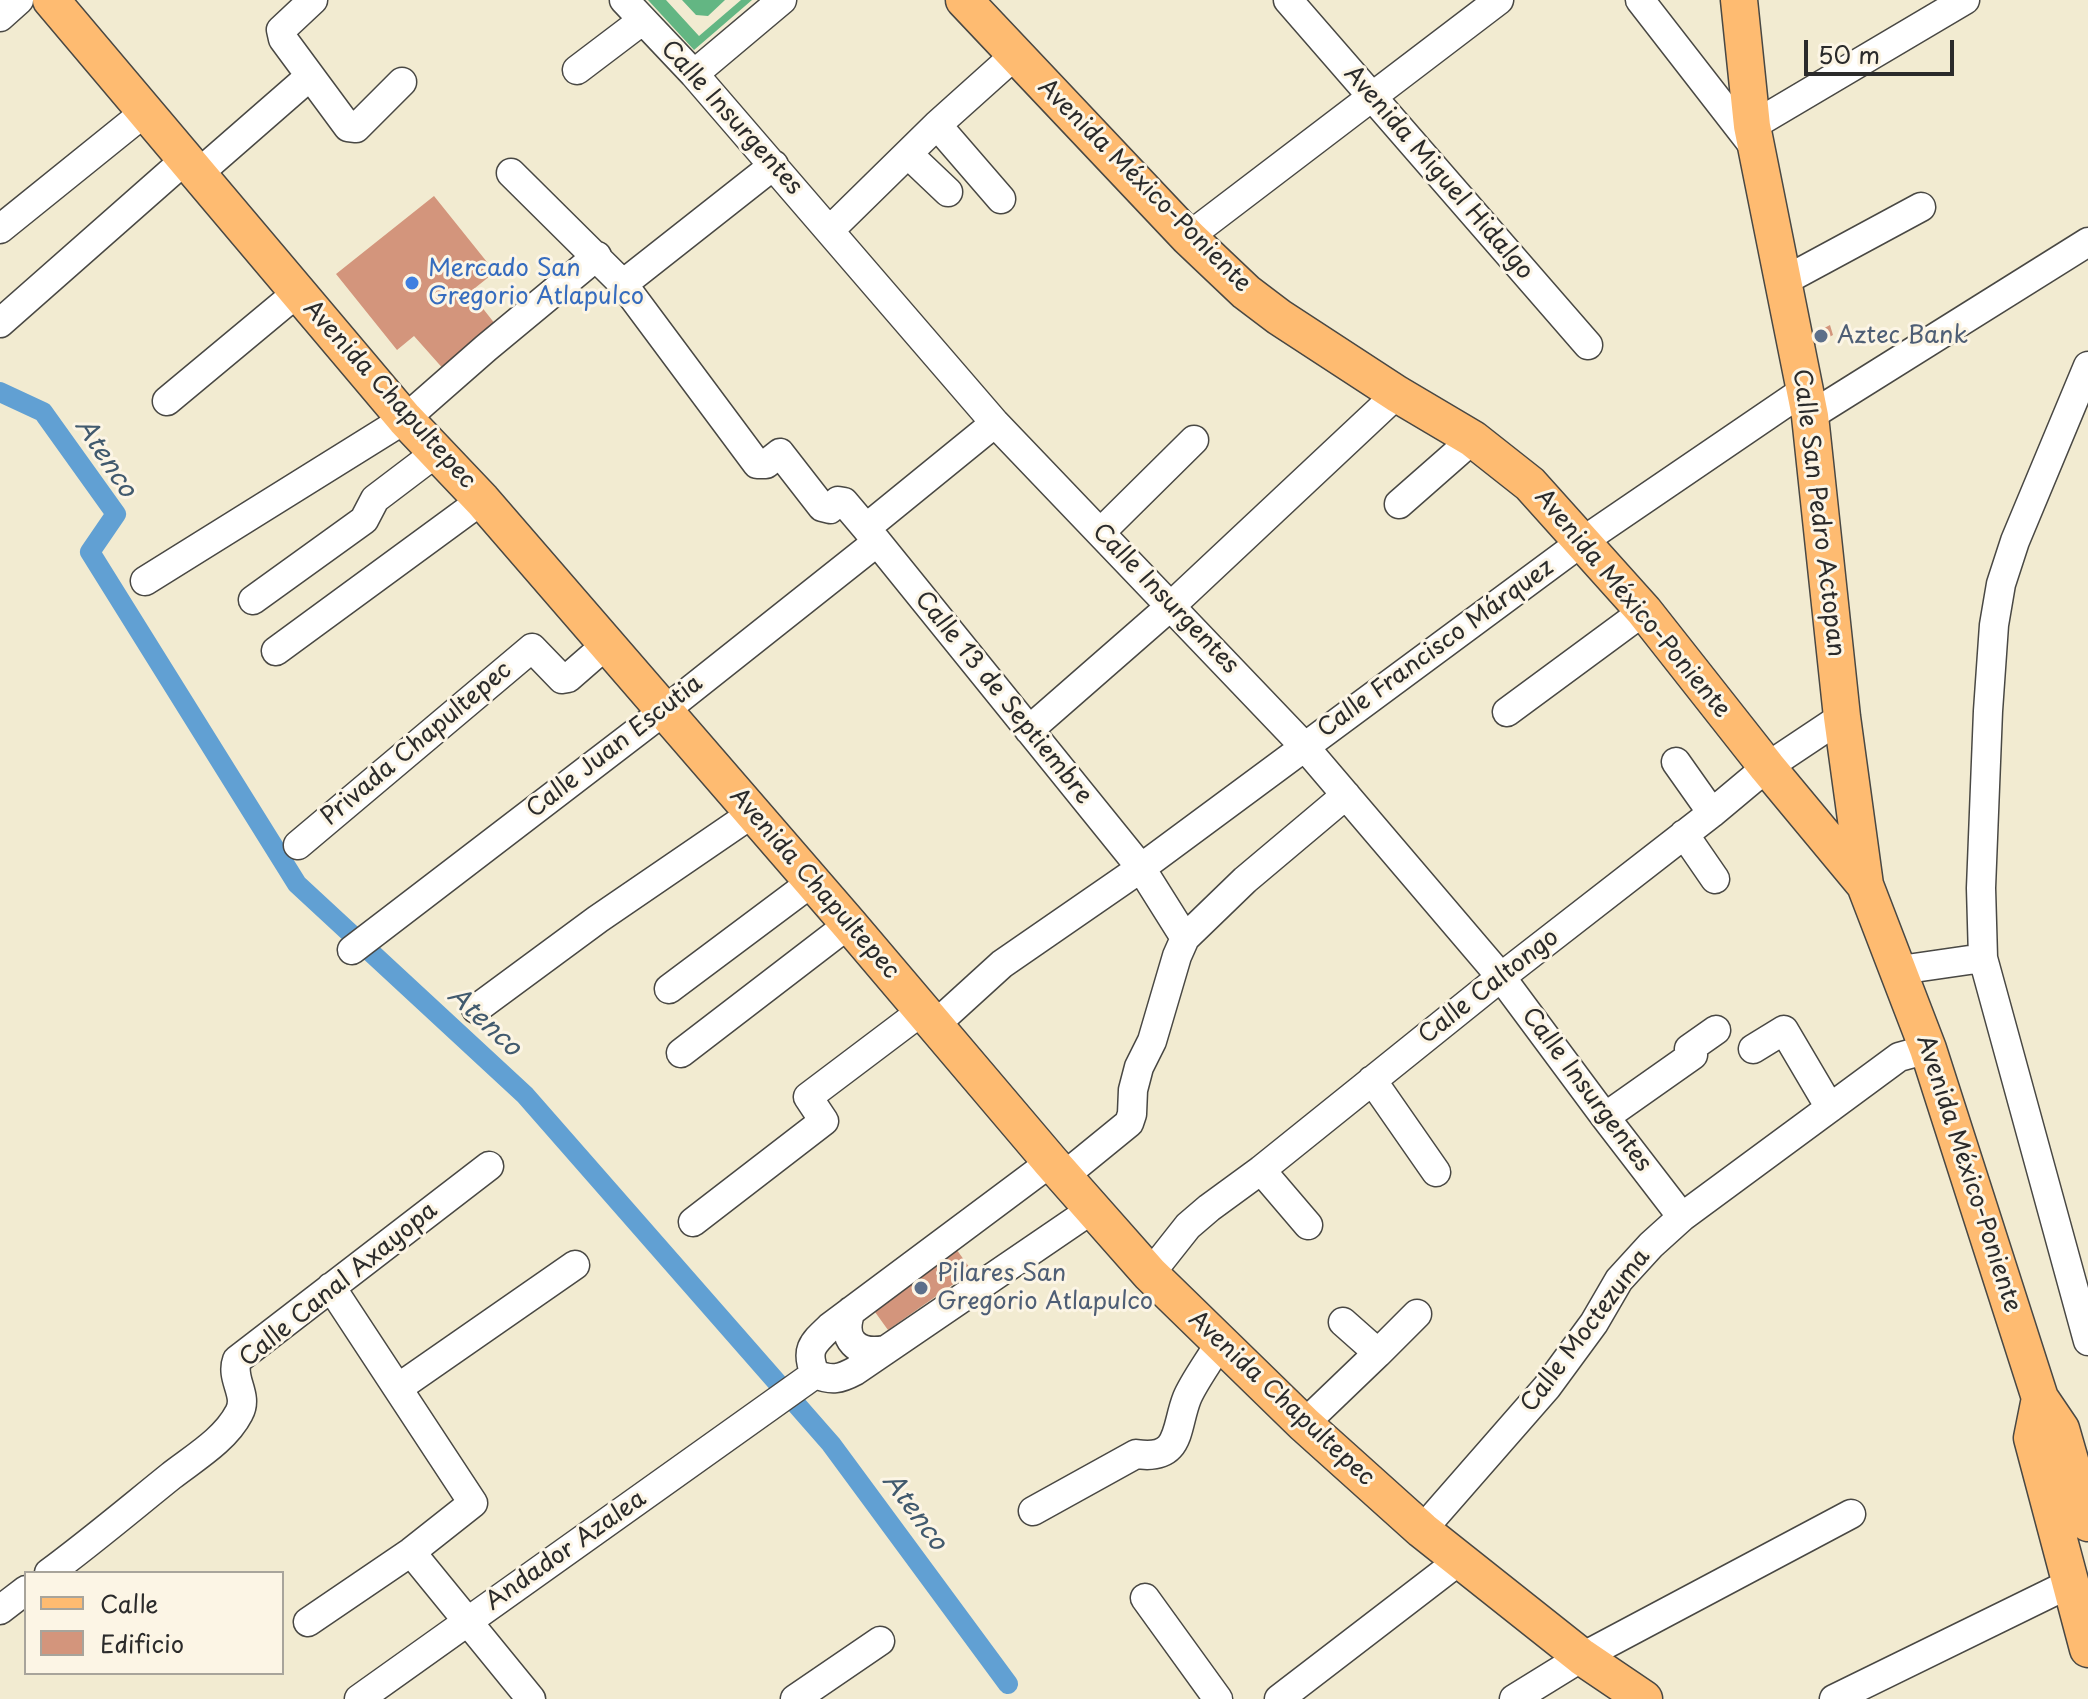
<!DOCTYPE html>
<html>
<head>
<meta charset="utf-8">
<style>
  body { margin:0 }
  #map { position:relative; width:2088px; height:1699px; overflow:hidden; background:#f2ebd1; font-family:"Playpen Sans",sans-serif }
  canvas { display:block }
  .legend { position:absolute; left:24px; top:1571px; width:260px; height:104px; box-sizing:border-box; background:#fcf5e5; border:2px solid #a8a49b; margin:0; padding:10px 14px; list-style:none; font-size:24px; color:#2b2b2b }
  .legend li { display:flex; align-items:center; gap:16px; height:40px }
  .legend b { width:40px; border:2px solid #a8a49b }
  .scale { position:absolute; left:1804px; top:40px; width:150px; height:36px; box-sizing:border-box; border:4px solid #2b2b2b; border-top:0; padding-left:10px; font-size:24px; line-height:28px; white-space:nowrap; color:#2b2b2b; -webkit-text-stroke:6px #fcf5e5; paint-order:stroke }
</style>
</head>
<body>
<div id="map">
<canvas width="2088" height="1699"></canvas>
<ul class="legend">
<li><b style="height:10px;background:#febb71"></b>Calle</li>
<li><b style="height:22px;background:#d3957c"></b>Edificio</li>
</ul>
<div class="scale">50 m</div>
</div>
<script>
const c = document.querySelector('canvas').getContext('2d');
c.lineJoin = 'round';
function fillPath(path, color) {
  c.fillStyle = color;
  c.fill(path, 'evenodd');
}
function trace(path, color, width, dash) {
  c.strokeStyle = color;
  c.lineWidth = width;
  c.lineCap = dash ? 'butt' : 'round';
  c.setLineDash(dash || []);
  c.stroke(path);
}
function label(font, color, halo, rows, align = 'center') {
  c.font = font + ' "Playpen Sans",sans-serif';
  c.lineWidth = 6;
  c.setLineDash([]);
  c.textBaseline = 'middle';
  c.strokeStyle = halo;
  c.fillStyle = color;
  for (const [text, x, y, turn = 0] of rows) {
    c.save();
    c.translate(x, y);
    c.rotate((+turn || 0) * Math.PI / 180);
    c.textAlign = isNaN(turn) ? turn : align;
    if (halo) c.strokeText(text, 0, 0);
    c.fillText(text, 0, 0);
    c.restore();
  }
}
fillPath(new Path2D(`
  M648,0H666L699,36L741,0H752L694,50Z
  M682,0H725L708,16L696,15Z`), '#63b683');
trace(new Path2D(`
  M0,392L43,412L116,514L90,552L297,884L525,1095L831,1444L1008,1684`), '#61a0d3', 20);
fillPath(new Path2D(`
  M434,196L495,272L470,292L499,329L446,372L414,336L397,350L336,274Z
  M1830,325L1833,335L1811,347L1809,336Z
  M954,1246L972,1271L888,1330L870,1305Z`), '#d3957c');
const minor = new Path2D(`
  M313,0L281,30L283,39L348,127L356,128L402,82
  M624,0L694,74L995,423L1304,746L1501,977L1605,1117L1682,1217
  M1288,0L1588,345
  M1640,0L1755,148
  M0,17L19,0
  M577,70L643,20
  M694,74L782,0
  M937,125L1001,199
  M1752,126L1965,0
  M908,154L948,192
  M199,173L309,77
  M511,173L623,284L757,464H766L780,453L822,507L830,509L838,501L844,502L866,528
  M0,229L145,112
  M830,230L937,125L1015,55
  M1188,237L1499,0
  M1782,282L1921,207
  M623,284L774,165
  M0,323L186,159
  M2088,366L2015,541L2001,584L1994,625L1988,711L1981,888L1983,958L2088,1341
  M167,401L298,292
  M1810,416L2088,242
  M995,423L866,528L1141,868L1583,541L1806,389
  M1399,504L1473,439
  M1101,532L1194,440
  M145,581L405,419L486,348L597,256
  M253,600L364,520L375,499L437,452
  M276,651L482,500
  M1507,712L1644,611
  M1029,730L1172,605L1397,394
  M1676,762L1712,813
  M1684,834L1715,879
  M298,845L532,648L562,679L568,678L607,644
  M352,950L664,711L877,542
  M1900,970L1983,958
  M669,989L812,882
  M476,1009L598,919L753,813
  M935,1025L1002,964L1141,868L1185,938
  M1753,1049L1784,1030L1830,1108
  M681,1053L849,924
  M1372,1080L1436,1172
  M1605,1117L1693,1055L1689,1049L1716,1030
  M1261,1170L1308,1225
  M1064,1176L1129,1123L1132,1114L1133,1090L1139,1067L1152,1041L1177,956L1185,938L1245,880L1346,795
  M693,1222L824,1121L808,1097L922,1011
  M1150,1274L1188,1226L1209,1208L1261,1170L1501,977L1712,813L1767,767L1842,717
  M851,1311C840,1340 857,1355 885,1350
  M1343,1322L1378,1353L1417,1314
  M815,1374C805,1350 812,1344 830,1327L1051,1162
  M815,1374C832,1381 840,1379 855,1371L1094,1208
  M398,1388L575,1265
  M1304,1424L1378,1353
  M1033,1511L1136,1454C1182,1461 1175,1428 1187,1398C1193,1383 1210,1360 1219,1344
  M1422,1530L1547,1387L1594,1323L1619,1280L1651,1245L1682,1217L1899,1057L1928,1049
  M411,1552L531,1699
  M49,1573C91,1542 130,1509 171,1476C194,1458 225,1440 239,1413C249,1395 230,1379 237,1360L489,1166
  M1145,1598L1218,1699
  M0,1610L26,1590
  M308,1622L411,1552L473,1503L331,1287
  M359,1699L815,1374
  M795,1699L880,1641
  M1279,1699L1460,1560
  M1514,1699L1582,1657L1851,1514
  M1834,1699L2071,1583`);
const major = new Path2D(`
  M51,0L405,419L482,500L849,924L1051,1162L1150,1274L1304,1424L1422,1530L1582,1657L1644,1699
  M964,0L1188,237L1246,292L1279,317L1397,394L1473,439L1530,484L1644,611L1767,767L1865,885L1928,1049L2040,1398L2061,1429L2088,1523
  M1739,0L1752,126L1810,416L1842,717L1865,885
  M2040,1398L2032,1438L2088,1649`);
trace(minor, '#494844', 31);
trace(major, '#494844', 39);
trace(minor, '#fff', 28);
trace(major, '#febb71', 36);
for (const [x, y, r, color] of [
  [412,283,8,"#3f7fe0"],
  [1821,336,8,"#5c6f8a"],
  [921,1288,8,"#5c6f8a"]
]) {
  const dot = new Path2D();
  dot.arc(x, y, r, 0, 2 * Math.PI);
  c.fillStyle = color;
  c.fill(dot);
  trace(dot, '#fcf5e5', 3);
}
label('24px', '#2b2b2b', '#fcf5e5', [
  ["Calle Insurgentes",731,118,48],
  ["Avenida Miguel Hidalgo",1438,173,49],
  ["Avenida México-Poniente",1144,186,45],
  ["Avenida Chapultepec",389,395,48],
  ["Calle San Pedro Actopan",1818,513,83],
  ["Calle Insurgentes",1165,599,46],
  ["Avenida México-Poniente",1632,604,50],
  ["Calle Francisco Márquez",1436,649,-36],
  ["Calle 13 de Septiembre",1003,698,51],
  ["Privada Chapultepec",417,744,-40],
  ["Calle Juan Escutia",615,747,-38],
  ["Avenida Chapultepec",814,884,49],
  ["Calle Caltongo",1489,987,-38],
  ["Calle Insurgentes",1586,1090,53],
  ["Avenida México-Poniente",1968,1174,72],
  ["Calle Canal Axayopa",339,1285,-39],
  ["Calle Moctezuma",1586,1331,-53],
  ["Avenida Chapultepec",1281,1399,43],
  ["Andador Azalea",566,1551,-35]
]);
label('24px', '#366cbe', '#fcf5e5', [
  ["Mercado San",428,269],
  ["Gregorio Atlapulco",428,297]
], 'left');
label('24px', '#4e5e75', '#fcf5e5', [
  ["Aztec Bank",1837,336],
  ["Pilares San",937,1274],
  ["Gregorio Atlapulco",937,1302]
], 'left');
label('italic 26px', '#415a6e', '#fcf5e5', [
  ["Atenco",105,458,57],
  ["Atenco",484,1022,43],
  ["Atenco",914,1512,54]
]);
</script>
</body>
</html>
